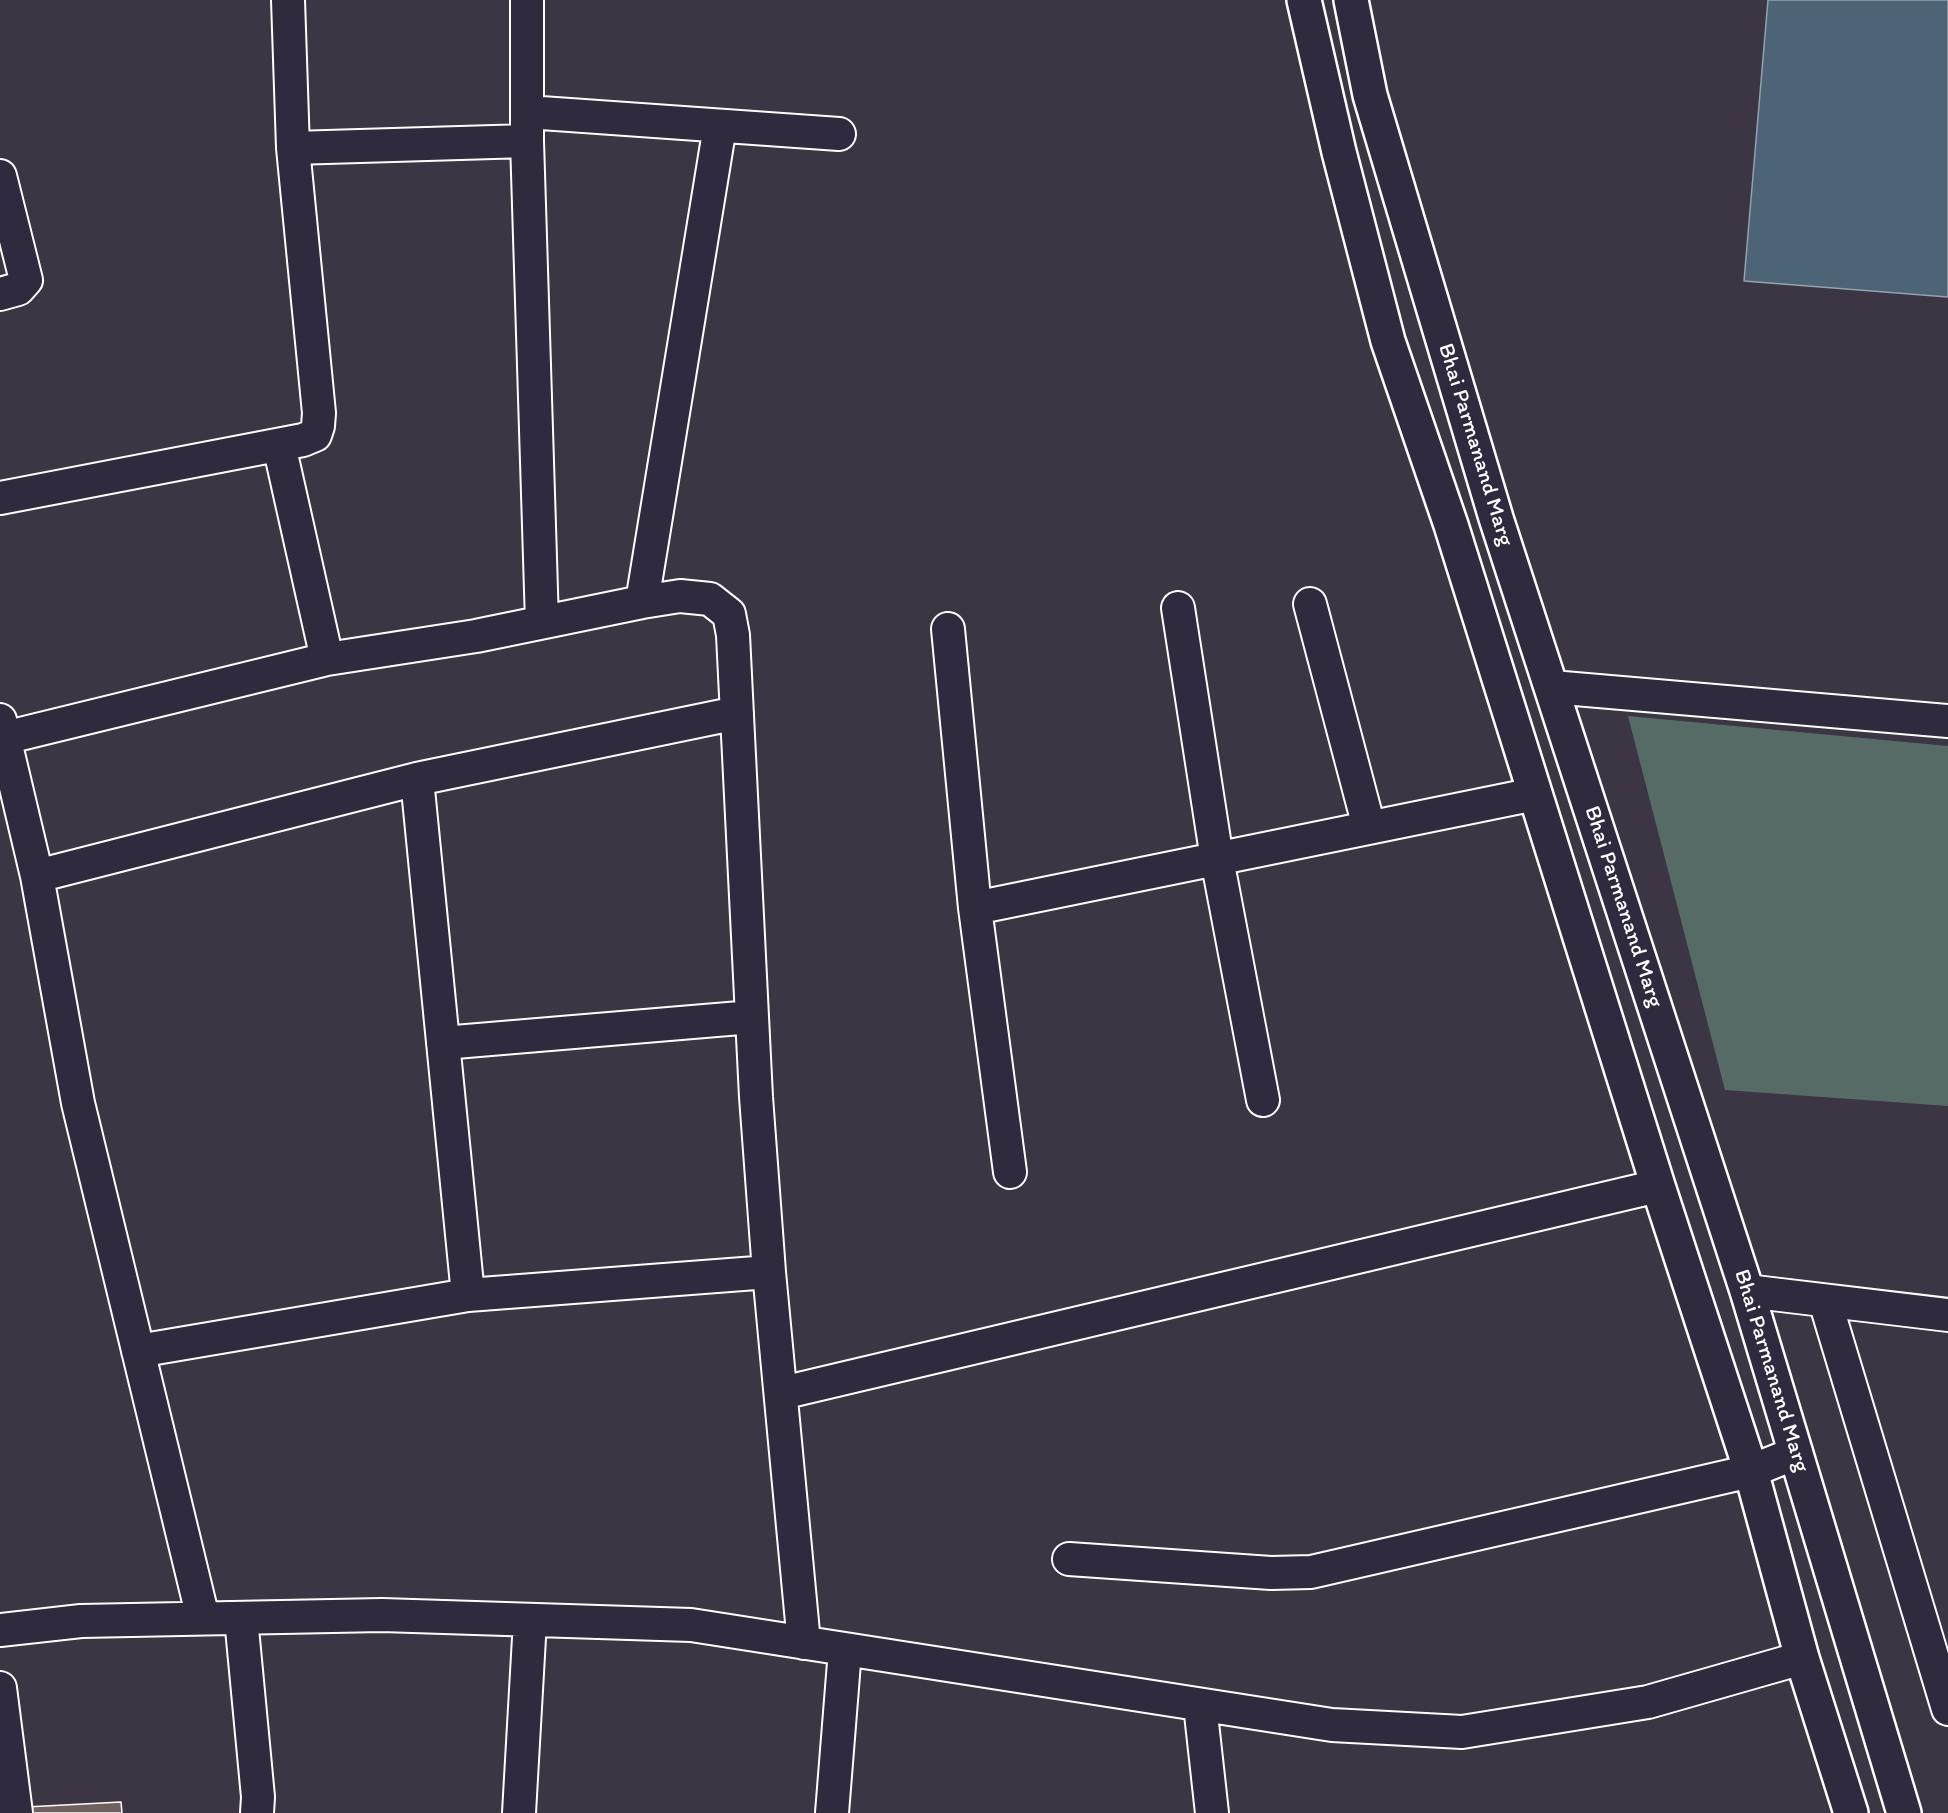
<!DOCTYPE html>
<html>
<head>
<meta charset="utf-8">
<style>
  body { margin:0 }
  canvas { display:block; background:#3c3544 }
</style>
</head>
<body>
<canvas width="1948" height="1813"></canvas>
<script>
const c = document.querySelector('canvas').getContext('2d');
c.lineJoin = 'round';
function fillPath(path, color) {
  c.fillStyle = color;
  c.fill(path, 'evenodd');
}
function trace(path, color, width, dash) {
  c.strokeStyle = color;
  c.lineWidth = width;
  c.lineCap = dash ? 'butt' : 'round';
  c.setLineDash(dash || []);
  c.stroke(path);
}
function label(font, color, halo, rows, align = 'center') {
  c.font = font + ' Itim,sans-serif';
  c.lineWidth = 4.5;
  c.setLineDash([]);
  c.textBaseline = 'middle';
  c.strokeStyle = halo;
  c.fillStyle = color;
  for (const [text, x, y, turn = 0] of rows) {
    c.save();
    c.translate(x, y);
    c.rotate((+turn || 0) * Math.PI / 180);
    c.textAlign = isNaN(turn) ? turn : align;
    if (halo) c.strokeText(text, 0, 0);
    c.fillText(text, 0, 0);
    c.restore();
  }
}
fillPath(new Path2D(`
  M1628,716L1948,746V1106L1725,1090Z`), '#566b66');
const water = new Path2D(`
  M1768,0H1948V297L1744,281Z`);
fillPath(water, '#4c6475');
trace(water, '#94a2ac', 1.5);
const building = new Path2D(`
  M121,1802L122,1813H26V1807Z`);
fillPath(building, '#71615e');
trace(building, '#fff', 1.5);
const street = new Path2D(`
  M527,0V141L542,622
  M527,112L839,134
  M720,126L642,602L680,596L710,599L729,614L733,635L756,1097L769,1272L804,1643
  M293,148L527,141
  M0,176L26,280L18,289L0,294
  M279,445L327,659
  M0,498L303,440L315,435L318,426L319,413L293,148L288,0
  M1310,604L1369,827
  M1178,608L1217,859L1263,1100
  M948,629L975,908L1010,1172
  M1552,687L1948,721
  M0,720L37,876L78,1103L203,1618
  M0,739L327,659L476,636L642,602
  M417,779L468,1295
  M37,876L417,779L737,713
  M975,908L1535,794
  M443,1043L752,1017
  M1747,1291L1948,1315
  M1825,1301L1948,1709
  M138,1351L468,1295L769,1272
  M782,1393L1658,1186
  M1069,1559L1271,1573L1311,1572L1751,1471L1796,1453
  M241,1618L258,1797L257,1813
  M0,1630L81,1621L382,1615L691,1625L1332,1725L1462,1732L1648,1702L1802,1658
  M0,1688L16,1813
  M1200,1705L1212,1813
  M519,1813L530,1620
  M832,1813L845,1650`);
const secondary = new Path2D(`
  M1304,0L1339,152L1388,341L1451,525L1658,1186L1751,1471L1802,1658L1851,1813
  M1351,0L1370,95L1496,518L1747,1291L1904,1813`);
trace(street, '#fff', 36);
trace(secondary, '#fff', 38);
trace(street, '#2f2a3d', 32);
trace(secondary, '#2f2a3d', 33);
label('22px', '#fff', '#2f2a3d', [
  ["Bhai Parmanand Marg",1475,445,73],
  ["Bhai Parmanand Marg",1623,907,72],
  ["Bhai Parmanand Marg",1771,1371,73]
]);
</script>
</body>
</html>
